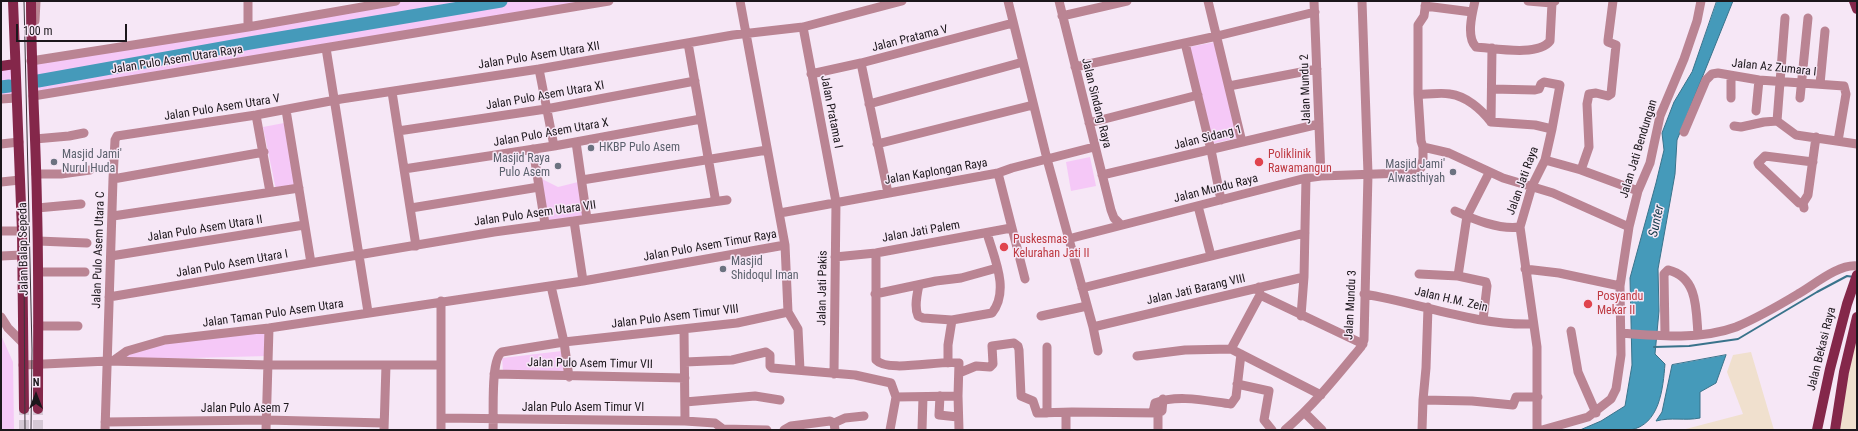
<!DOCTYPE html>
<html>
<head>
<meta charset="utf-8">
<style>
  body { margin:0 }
  #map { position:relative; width:1858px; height:431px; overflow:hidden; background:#f6e7f6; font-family:"Roboto Condensed",sans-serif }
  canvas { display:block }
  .frame { position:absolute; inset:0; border:2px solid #1c171c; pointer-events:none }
  .north { position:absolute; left:16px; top:375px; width:40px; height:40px; -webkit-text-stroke:3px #f6e7f6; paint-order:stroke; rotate:0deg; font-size:11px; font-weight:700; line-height:16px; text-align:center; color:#1c171c }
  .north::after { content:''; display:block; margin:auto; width:14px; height:18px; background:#1c171c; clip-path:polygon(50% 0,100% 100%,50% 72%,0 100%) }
  .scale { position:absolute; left:16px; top:24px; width:111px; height:18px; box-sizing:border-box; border:2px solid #1c171c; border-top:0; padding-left:5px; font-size:12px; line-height:14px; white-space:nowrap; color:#1c171c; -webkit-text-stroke:3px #f6e7f6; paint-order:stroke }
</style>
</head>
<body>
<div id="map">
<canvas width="1858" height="431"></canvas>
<div class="frame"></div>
<div class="north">N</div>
<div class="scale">100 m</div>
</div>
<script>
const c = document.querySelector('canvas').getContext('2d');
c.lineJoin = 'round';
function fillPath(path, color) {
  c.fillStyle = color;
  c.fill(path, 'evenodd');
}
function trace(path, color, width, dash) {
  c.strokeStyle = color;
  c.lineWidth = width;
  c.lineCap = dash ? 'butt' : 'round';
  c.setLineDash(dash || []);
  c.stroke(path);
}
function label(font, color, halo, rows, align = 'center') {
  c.font = font + ' "Roboto Condensed",sans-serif';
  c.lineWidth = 3;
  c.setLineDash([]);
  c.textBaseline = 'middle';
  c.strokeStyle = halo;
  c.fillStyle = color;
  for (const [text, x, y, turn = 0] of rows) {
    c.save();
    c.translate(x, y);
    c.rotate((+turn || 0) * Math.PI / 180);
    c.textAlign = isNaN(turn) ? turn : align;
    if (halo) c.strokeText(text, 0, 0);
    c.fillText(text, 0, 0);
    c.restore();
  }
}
fillPath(new Path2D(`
  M1857,324V430H1838Z
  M1751,352L1774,430H1682L1743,414L1727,372L1733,355Z`), '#f0e0ce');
fillPath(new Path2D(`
  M398,1H608L33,96L31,61Z
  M1215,42L1237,138L1211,144L1189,47Z
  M15,64L16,98L1,99V67Z
  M284,123L295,187L276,190L263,127Z
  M1090,157L1096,186L1071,191L1066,162Z
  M540,178L558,187L578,182L583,217L547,222Z
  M268,324L267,356L117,360L131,351Z
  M1,335L13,362L14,430H1Z
  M562,351L566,372L503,371L502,358Z`), '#f5c8f7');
const water = new Path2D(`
  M1717,1H1733L1677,140L1675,174L1658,269L1659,311L1655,354L1665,364C1663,388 1660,425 1630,430C1615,431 1596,430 1580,430L1601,421L1625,406L1632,365L1630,278L1656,183L1664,150L1662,133L1674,102L1692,72Z
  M1726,355L1716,383L1700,392V418C1685,421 1671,417 1656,421L1662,412L1672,365Z`);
fillPath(water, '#459aba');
trace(water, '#39738b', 1);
trace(new Path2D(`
  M1654,347L1689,346L1738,339L1817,292L1847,276L1854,277`), '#39738b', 2);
trace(new Path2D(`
  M38,81L250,43L501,1
  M1,87L9,86`), '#459aba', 13);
trace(new Path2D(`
  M24,430V409
  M38,430V409`), '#d5c8d5', 10, [10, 5]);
trace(new Path2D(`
  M248,1V27
  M1008,1L1047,159L1093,327L1098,351
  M1059,1L1111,210L1114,218L1120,224
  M1208,1L1242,142
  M1314,1L1321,176
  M1475,1C1472,14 1466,37 1476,47C1494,48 1538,57 1550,41L1552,3L1555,1
  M1528,1L1552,3
  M1425,6L1472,12
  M1062,16L1127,1
  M35,21L36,1
  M803,27L836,202L834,374
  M688,43L715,197L714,201
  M1185,43L1211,150L1221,200
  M326,48L368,312
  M1492,48L1491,122L1535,125L1552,129L1545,160L1532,186L1520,227L1537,347V430
  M31,61L248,27L396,1
  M861,63L888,193
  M1075,67L1217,36L1315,12
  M539,69L554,146
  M811,74L861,63L1013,23
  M1731,76V98
  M1820,84L1825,31
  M1229,86L1317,69
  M1492,89L1535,90L1539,89L1541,84L1544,82L1560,85L1552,129
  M392,92L416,246
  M1418,94C1429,95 1439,92 1450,94C1466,96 1481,109 1491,122
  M33,96L609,1
  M1800,98L1808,18
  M1,99L16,98
  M869,104L1023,62
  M286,110L311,263
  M1756,111L1759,80
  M256,115L270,192
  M1777,121L1785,18
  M1089,123L1198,95
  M1734,126L1741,127L1764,122L1777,121L1796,135L1857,144
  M398,131L546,109L695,81
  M1684,132L1706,80L1712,74L1718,73L1759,80L1844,86L1846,94L1838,141
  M35,139L69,136L84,133
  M576,142L587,219
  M1,144L19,142
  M877,144L1033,105
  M1423,147L1449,153L1503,178L1553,193L1629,227
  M533,149L545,224
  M1545,160L1581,170L1638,191
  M404,169L554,146L701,119
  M1581,170L1589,147L1587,104L1589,94L1596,93L1608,96L1611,94L1616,45L1608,42V40L1613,1
  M998,173L1025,279
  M36,174H61L90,170
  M1102,175L1319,124
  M113,179L264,152
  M582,180L767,150
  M1,182L20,180
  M1803,203H1799L1759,165L1758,163L1765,156L1813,162
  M1198,206L1211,256
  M37,208L81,204
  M411,208L539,187
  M1804,208L1803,203L1808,195L1816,137
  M1455,211C1473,219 1499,230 1520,227
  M780,213L998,173L1012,168L1094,147
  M113,216L299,188
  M574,221L583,281
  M1,231H22
  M1068,239L1306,178L1321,176L1404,173L1415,172L1421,168L1423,159V147L1421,141L1418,94V25L1424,16L1426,1
  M38,241L87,243
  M785,245L788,312L798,329L800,370
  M876,253V360C888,373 940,360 959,363L958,396L959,430
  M1,256L22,255
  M111,256L304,225
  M835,257L876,253L1011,228
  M1525,269L1559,273L1620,286
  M38,272H85
  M1419,274L1458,276
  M919,285C917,294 914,307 918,316L923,318L952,320L992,313C1010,290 994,258 987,233
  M551,286L564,342L569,377
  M1259,287L1260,295L1363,344
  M1082,288L1305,233
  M875,294L936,281L961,278L997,268
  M1364,294C1420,303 1476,326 1533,324
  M109,297L494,232L727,200
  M1041,316L1087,306
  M1301,316L1304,277L1306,178
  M1,317L8,328L23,343
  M1483,320L1487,286L1486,282L1458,276L1467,216L1489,173
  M38,326H78
  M1093,327L1304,277
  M684,329L685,421
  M1571,331L1578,372L1596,413
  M1621,333C1658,336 1701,340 1736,327C1757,318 1778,306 1798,294C1814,285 1838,264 1857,266
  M1665,335L1664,274L1668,270C1698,277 1696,309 1698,335
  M1231,349L1260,295
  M1137,356L1185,350L1231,349L1321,395
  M113,361L127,351L165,340L269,328L583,281L785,245L740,1
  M685,362L732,360L766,352L770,355V366L772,368L855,375L891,383L896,397L890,430
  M948,363V345L952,320
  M23,365L108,361L267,365H440
  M959,373L976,366L990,367L993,364L992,346L1014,343L1018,346L1019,350L1021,396L1033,401L1037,413L1072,412L1158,413L1162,411L1163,399
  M494,374L685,378
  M1237,384L1269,391L1264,420L1272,430
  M940,396L939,415L958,417
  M896,397L958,396
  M1423,400L1472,401L1513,405L1516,397H1538
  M685,402L755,396L780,400
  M1153,412L1155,403C1178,394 1207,401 1231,404L1236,397L1241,354
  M1047,413V347
  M1066,413V430
  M1158,413V430
  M1305,413L1322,430
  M441,418L685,421L715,423L723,429
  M105,422L266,420L384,423
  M834,423L845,418L864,416
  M723,429L767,430
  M105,430L113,179L115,140L117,136L256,115L341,99L539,69L733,35L803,27L902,1
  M266,430L269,328
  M384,430L386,365
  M441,430V301
  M493,430C494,415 490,359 502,352L564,342L737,323L788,312
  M784,430L791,426L830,421L834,423L835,430
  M922,430L923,397
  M1285,430C1314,405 1337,376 1361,347L1364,340L1368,174L1362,1
  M1422,430L1423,400L1426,368L1428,307
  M1542,430L1588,417L1611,399L1616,389L1621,355L1620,286L1629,227L1638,191L1650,163L1660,116L1684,59L1697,21L1701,1`), '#ba8493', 9);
trace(new Path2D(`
  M13,1L22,231L24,409
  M31,1C31,70 36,138 37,207C39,274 38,342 38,409
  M1854,1L1857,9
  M1,66L15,64
  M1817,430L1830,369L1847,304L1857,275
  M1835,430L1844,372L1857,317`), '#84274a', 10);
trace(new Path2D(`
  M24,1L32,350L31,430
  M24,262L25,430`), '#3c363c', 1);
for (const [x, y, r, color] of [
  [591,148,4,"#6b7280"],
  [54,162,4,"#6b7280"],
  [1259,162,5,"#e0444e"],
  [558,166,4,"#6b7280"],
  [1453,172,4,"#6b7280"],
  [1004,247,5,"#e0444e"],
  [723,269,4,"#6b7280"],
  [1588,304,5,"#e0444e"]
]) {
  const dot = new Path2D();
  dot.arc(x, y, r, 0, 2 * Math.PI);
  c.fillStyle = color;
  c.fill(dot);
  trace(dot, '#f6e7f6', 1.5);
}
label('12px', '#1c171c', '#f6e7f6', [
  ["Jalan Pratama V",910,39,-14],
  ["Jalan Pulo Asem Utara XII",539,56,-9],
  ["Jalan Pulo Asem Utara Raya",177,60,-9],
  ["Jalan Az Zumara I",1774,68,6],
  ["Jalan Mundu 2",1306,89,-92],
  ["Jalan Pulo Asem Utara XI",545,96,-10],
  ["Jalan Sindang Raya",1096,103,76],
  ["Jalan Pulo Asem Utara V",222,108,-9],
  ["Jalan Pratama I",831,112,79],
  ["Jalan Pulo Asem Utara X",551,133,-10],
  ["Jalan Sidang 1",1208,138,-14],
  ["Jalan Jati Bendungan",1639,149,-73],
  ["Jalan Kaplongan Raya",936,172,-10],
  ["Jalan Jati Raya",1523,181,-70],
  ["Jalan Mundu Raya",1216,189,-14],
  ["Jalan Pulo Asem Utara VII",535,214,-8],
  ["Jalan Pulo Asem Utara II",205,229,-9],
  ["Jalan Jati Palem",921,232,-10],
  ["Jalan Pulo Asem Timur Raya",710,246,-10],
  ["Jalan Balap Sepeda",24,249,-91],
  ["Jalan Pulo Asem Utara C",99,250,-88],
  ["Jalan Pulo Asem Utara I",232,264,-10],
  ["Jalan Jati Pakis",823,288,-89],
  ["Jalan Jati Barang VIII",1196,290,-13],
  ["Jalan H.M. Zein",1451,300,13],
  ["Jalan Mundu 3",1351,305,-87],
  ["Jalan Taman Pulo Asem Utara",273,314,-8],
  ["Jalan Pulo Asem Timur VIII",675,317,-7],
  ["Jalan Bekasi Raya",1822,349,-76],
  ["Jalan Pulo Asem Timur VII",590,364,1],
  ["Jalan Pulo Asem Timur VI",583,408],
  ["Jalan Pulo Asem 7",245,409]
]);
label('12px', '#5b616d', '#f6e7f6', [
  ["HKBP Pulo Asem",599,148],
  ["Masjid Jami'",62,155],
  ["Nurul Huda",62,169],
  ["Masjid Raya",550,159,"right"],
  ["Pulo Asem",550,173,"right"],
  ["Masjid Jami'",1445,165,"right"],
  ["Alwasthiyah",1445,179,"right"],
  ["Masjid",731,262],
  ["Shidoqul Iman",731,276]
], 'left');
label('12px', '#be3a42', '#f6e7f6', [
  ["Poliklinik",1268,155],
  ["Rawamangun",1268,169],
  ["Puskesmas",1013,240],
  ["Kelurahan Jati II",1013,254],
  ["Posyandu",1597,297],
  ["Mekar II",1597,311]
], 'left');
label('italic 13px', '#153b49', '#f6e7f6', [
  ["Sunter",1657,221,-78]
]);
</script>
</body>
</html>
